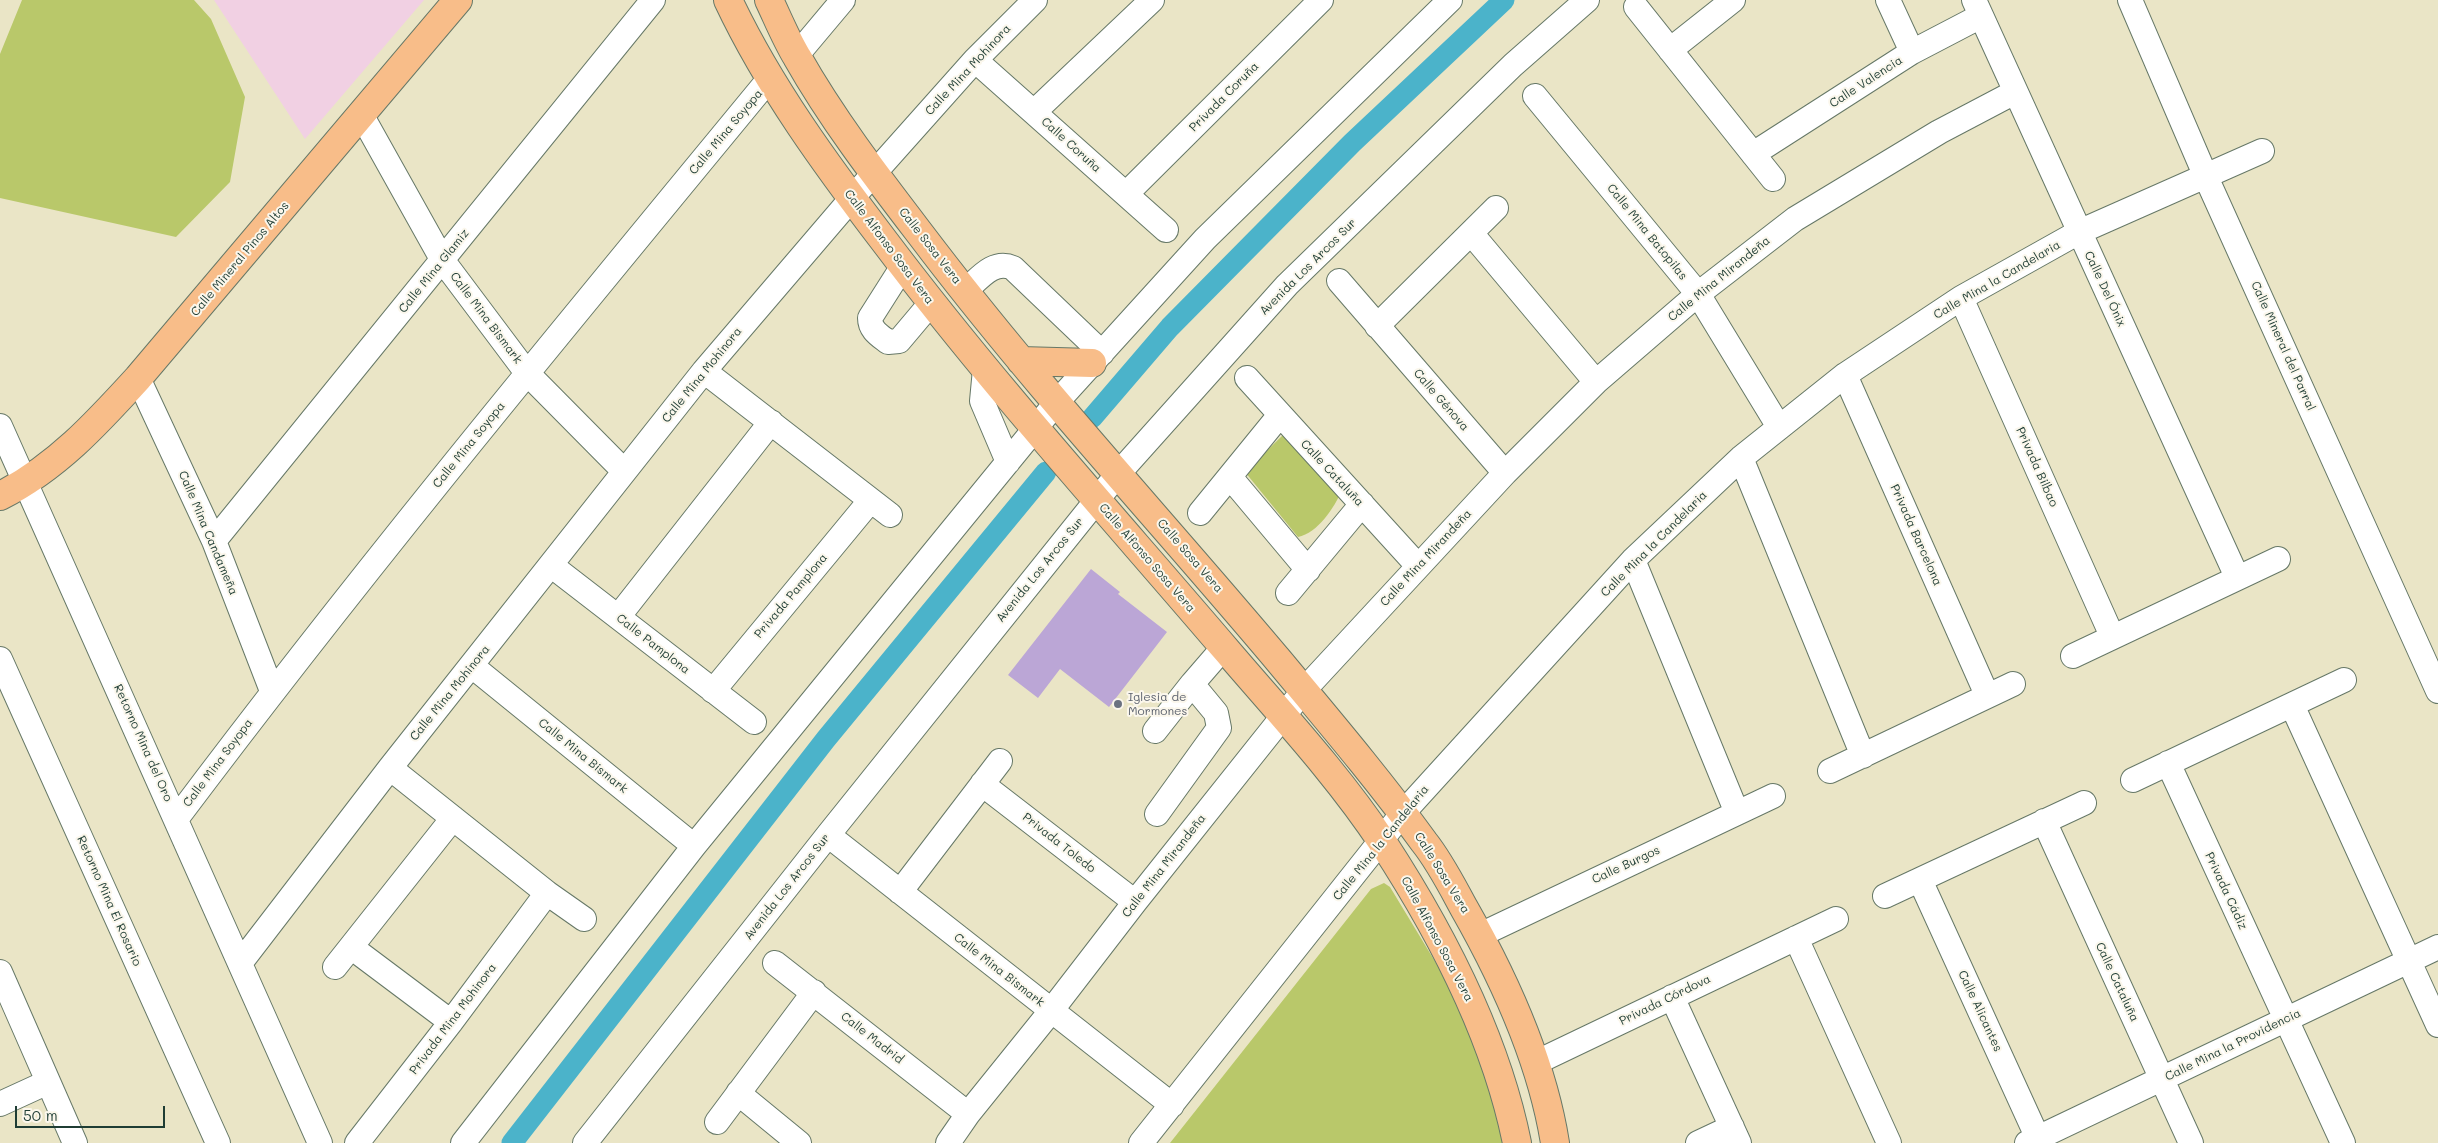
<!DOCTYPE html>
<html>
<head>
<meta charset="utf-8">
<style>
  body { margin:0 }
  #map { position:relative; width:2438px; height:1143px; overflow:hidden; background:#eae5c6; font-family:Mali,sans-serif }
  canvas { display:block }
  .scale { position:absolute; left:15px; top:1106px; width:150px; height:22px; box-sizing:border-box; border:2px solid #1f3d34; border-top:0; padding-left:6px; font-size:15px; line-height:18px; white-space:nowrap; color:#1f3d34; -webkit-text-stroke:4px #fbf7ec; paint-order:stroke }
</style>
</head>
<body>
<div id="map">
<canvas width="2438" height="1143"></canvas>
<div class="scale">50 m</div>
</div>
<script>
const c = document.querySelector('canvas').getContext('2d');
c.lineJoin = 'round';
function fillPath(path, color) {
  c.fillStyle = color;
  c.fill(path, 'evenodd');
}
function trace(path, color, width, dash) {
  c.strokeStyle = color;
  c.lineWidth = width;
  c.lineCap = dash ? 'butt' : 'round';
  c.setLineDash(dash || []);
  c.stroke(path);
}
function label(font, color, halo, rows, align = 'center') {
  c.font = font + ' Mali,sans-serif';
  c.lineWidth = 4;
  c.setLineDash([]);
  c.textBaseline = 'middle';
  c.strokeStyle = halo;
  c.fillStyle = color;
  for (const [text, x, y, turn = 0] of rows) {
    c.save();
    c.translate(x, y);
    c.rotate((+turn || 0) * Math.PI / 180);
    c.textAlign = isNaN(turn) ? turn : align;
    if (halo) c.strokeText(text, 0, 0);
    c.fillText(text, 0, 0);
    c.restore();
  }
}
fillPath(new Path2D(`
  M214,0H424L305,139Z`), '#f1d0e3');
fillPath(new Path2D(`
  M22,0H194L211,19L245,97L230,182L176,237L0,198V54Z
  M1284,434L1342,490C1334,508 1318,533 1298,537L1245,472Z
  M1384,883L1390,887L1442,973L1475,1041L1509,1143H1170L1371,889Z`), '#b9c86a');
trace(new Path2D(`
  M1092,418L1170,327L1352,143L1504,0
  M512,1143L826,739L1046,472`), '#4bb3ca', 21);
fillPath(new Path2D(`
  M1091,569L1120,592L1118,594L1167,632L1109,707L1060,669L1038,698L1008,675Z`), '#bba6d6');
const minor = new Path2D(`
  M1888,0L1912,52
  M1974,0L2237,577
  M2130,0L2206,177L2438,691
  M1636,7L1773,179
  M1670,50L1733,0
  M796,56L843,0
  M975,60L1166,230
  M1535,96L1698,294L1779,427
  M1034,112L1152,0
  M362,116L443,261L527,373L624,471
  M1753,154L1912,52L1981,16
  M1126,194L1321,0
  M1471,233L1596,382
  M903,266L870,318C870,330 879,335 888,342L899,341L931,303
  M1339,281L1505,473
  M965,291C979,279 993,259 1013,268L1102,353
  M1961,298L2112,636
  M1377,326L1496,208
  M985,369L982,401L1008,462
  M704,371L890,515
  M1845,375L1987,695
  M138,378L214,541L272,691
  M1247,378L1418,566
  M0,426L320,1143
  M1741,458L1863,756
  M1230,477L1308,570
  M1200,513L1279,416
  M214,541L653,0
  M1633,560L1737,813
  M552,566L754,722
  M1288,593L1362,504
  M618,617L771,422
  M2073,656L2278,559
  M0,659L218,1143
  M472,666L694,846
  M713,691L870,501
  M2292,705L2438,1025
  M1155,731L1192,684
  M2168,763L2343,1143
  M390,768L547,893L584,919
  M1830,771L2013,684
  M2133,780L2344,680
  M982,784L1135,902
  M1157,814L1219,728L1216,713L1192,684L1224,647
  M177,818C367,565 569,322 770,78
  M2044,821L2191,1143
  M828,835L1172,1105
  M1920,880L2040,1143
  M900,892L1000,761
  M1885,896L2084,803
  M1480,935L1773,796
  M1796,938L1889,1143
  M351,947L451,1022
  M241,962L390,768L704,371L852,198L975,60L1035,0
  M775,963L968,1114
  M335,967L453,818
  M0,972L75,1143
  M1672,997L1739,1143
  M1535,1063L1836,919
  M738,1093L799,1143
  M0,1104L48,1082
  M717,1122L814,992
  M357,1143L451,1022L547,893
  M463,1143L694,846L1056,403L1205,239L1450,0
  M585,1143L828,835L1117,475L1287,285L1513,65L1587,0
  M948,1143L968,1114L1051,1011L1135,902L1304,690L1505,473L1596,382L1698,294L1795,219L1939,132L2015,92
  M1141,1143L1402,814L1633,560L1741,458L1845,375L1961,298L2079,232L2262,151
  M1698,1143L1732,1127
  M2027,1143L2438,947`);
const major = new Path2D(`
  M728,0C769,87 827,166 885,242C992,384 1112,516 1228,652C1281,714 1338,775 1383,843C1441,932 1496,1039 1517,1143
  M769,0C778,19 786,39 797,57C836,126 886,189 934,252C1043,394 1164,524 1279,661C1328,720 1379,780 1424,842C1440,862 1452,886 1464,908C1505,980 1542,1061 1555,1143
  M1021,361L1092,363
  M0,496C56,468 97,423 138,378L458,0`);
trace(minor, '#667867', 26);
trace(major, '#667867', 30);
trace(minor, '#fff', 24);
trace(major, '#f8bd89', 28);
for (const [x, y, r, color] of [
  [1118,704,5,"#6b7280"]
]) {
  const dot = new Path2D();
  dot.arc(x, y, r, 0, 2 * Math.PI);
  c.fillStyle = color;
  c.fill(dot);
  trace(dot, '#fbf7ec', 2);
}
label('12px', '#1f3d34', '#fbf7ec', [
  ["Calle Mina Mohinora",968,70,-47],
  ["Calle Valencia",1866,82,-33],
  ["Privada Coruña",1224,97,-45],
  ["Calle Mina Soyopa",726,132,-50],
  ["Calle Coruña",1071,145,42],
  ["Calle Mina Batopilas",1647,232,51],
  ["Calle Sosa Vera",930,246,52],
  ["Calle Alfonso Sosa Vera",889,247,53],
  ["Calle Mineral Pinos Altos",240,259,-50],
  ["Avenida Los Arcos Sur",1308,267,-45],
  ["Calle Mina Glamiz",434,271,-51],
  ["Calle Mina Mirandeña",1719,279,-39],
  ["Calle Mina la Candelaria",1997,280,-30],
  ["Calle Del Ónix",2105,289,65],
  ["Calle Mina Bismark",486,318,53],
  ["Calle Mineral del Parral",2283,346,66],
  ["Calle Mina Mohinora",702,375,-51],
  ["Calle Génova",1441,400,49],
  ["Calle Mina Soyopa",469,445,-51],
  ["Privada Bilbao",2037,467,66],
  ["Calle Cataluña",1332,473,47],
  ["Calle Mina Candameña",208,533,67],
  ["Privada Barcelona",1916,535,66],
  ["Calle Mina la Candelaria",1654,544,-45],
  ["Calle Sosa Vera",1190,556,49],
  ["Calle Alfonso Sosa Vera",1147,558,49],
  ["Calle Mina Mirandeña",1426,558,-47],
  ["Avenida Los Arcos Sur",1040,570,-51],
  ["Privada Pamplona",791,596,-50],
  ["Calle Pamplona",653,644,38],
  ["Calle Mina Mohinora",450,693,-51],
  ["Retorno Mina del Oro",143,743,66],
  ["Calle Mina Bismark",583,756,39],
  ["Calle Mina Soyopa",218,763,-53],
  ["Privada Toledo",1059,843,38],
  ["Calle Mina la Candelaria",1381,843,-51],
  ["Calle Burgos",1626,865,-25],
  ["Calle Mina Mirandeña",1164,866,-52],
  ["Calle Sosa Vera",1442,873,58],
  ["Avenida Los Arcos Sur",787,887,-52],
  ["Privada Cádiz",2226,891,65],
  ["Retorno Mina El Rosario",109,901,66],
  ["Calle Alfonso Sosa Vera",1437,939,62],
  ["Calle Mina Bismark",999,970,38],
  ["Calle Cataluña",2117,982,65],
  ["Privada Córdova",1665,1000,-26],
  ["Calle Alicantes",1980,1011,65],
  ["Privada Mina Mohinora",453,1019,-53],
  ["Calle Madrid",872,1038,38],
  ["Calle Mina la Providencia",2233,1045,-26]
]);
label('12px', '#5b616d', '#fbf7ec', [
  ["Iglesia de",1128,697],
  ["Mormones",1128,711]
], 'left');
</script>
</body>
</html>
